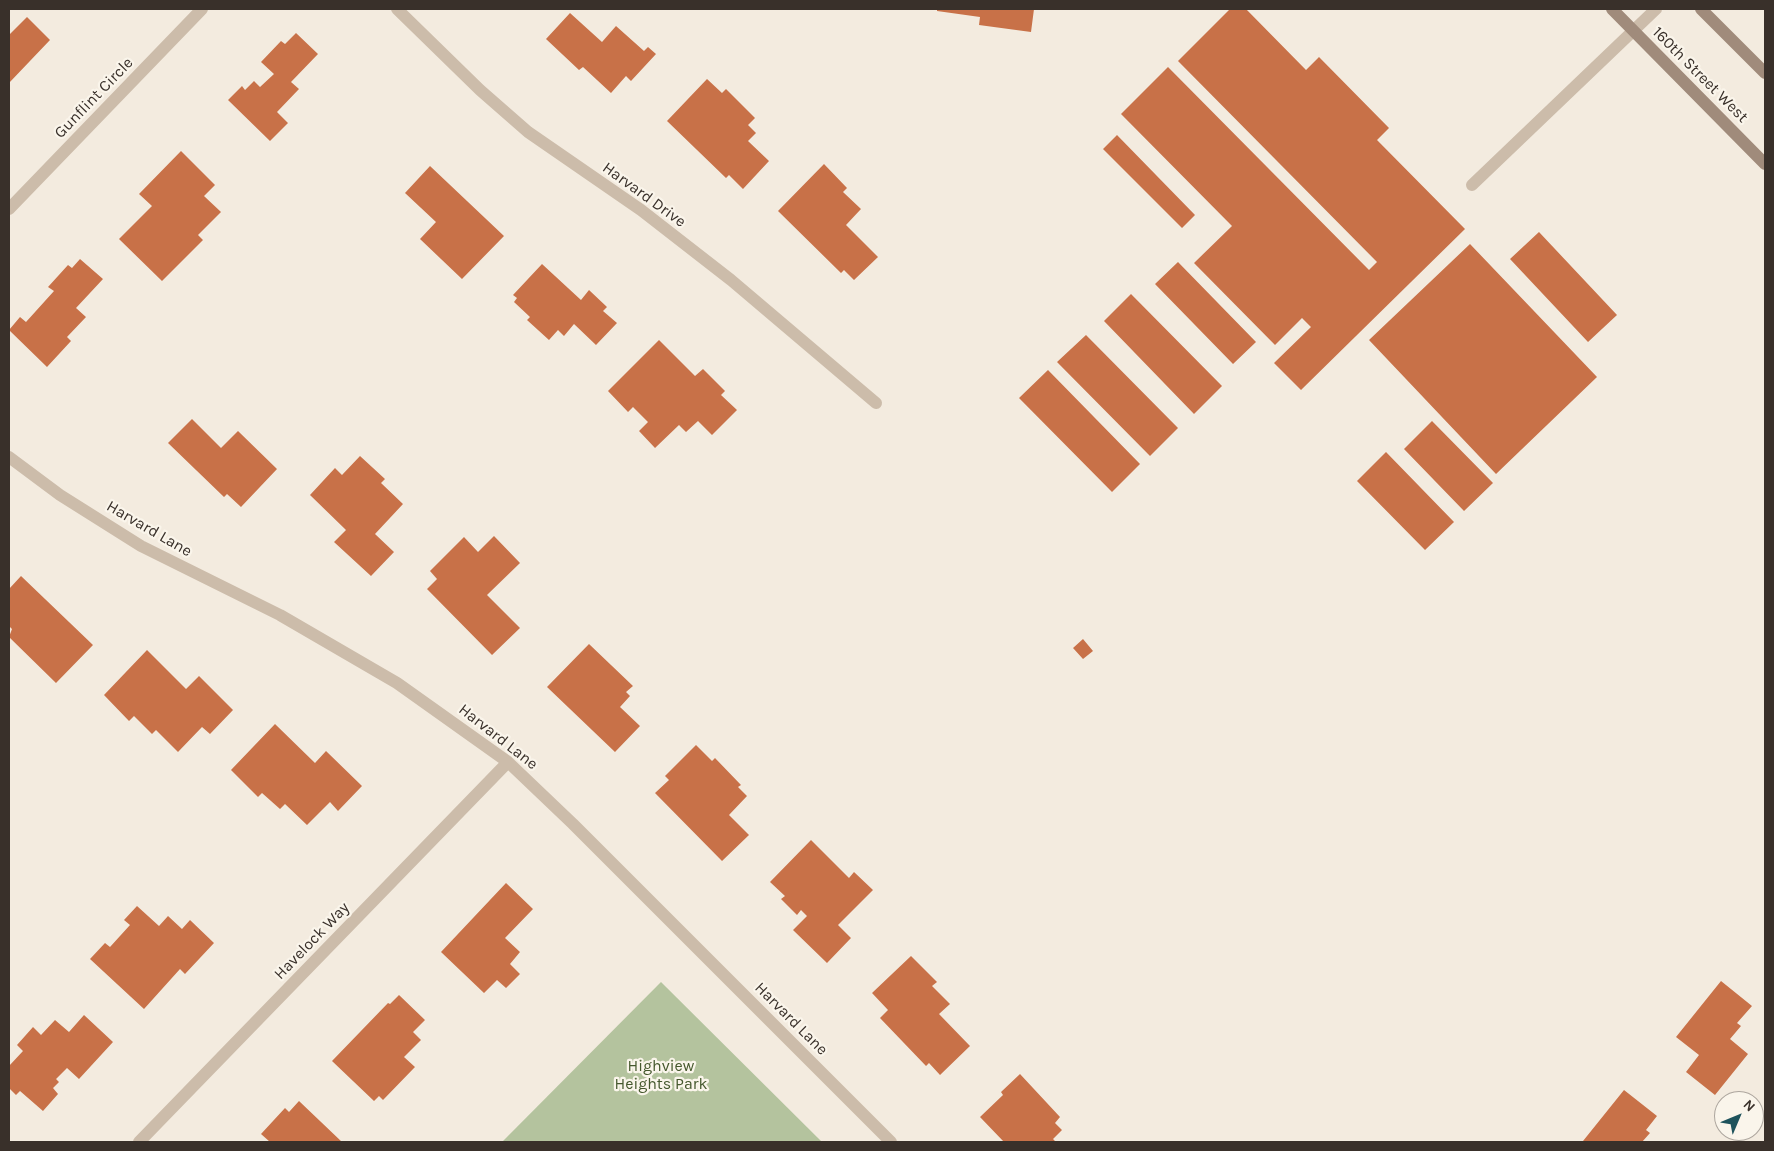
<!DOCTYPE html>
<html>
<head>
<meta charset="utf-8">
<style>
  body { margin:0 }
  #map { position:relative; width:1774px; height:1151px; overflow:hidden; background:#f3ebdf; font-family:Karla,sans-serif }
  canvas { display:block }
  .frame { position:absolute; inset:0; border:10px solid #39302a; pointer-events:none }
  .north { position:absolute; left:1714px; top:1091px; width:50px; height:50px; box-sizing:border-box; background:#faf5eb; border:1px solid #ada69e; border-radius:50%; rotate:45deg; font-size:14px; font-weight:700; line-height:20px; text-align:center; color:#39302a }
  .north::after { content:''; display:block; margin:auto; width:18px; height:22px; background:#1e535c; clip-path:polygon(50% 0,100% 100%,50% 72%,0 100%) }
</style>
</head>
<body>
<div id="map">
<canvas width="1774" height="1151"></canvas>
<div class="frame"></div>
<div class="north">N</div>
</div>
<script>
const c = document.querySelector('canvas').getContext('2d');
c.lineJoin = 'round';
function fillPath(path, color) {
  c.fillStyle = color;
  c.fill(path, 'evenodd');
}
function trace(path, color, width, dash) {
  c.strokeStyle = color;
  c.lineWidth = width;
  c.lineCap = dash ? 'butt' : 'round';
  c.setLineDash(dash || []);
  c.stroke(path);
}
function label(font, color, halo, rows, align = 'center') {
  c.font = font + ' Karla,sans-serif';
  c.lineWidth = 4.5;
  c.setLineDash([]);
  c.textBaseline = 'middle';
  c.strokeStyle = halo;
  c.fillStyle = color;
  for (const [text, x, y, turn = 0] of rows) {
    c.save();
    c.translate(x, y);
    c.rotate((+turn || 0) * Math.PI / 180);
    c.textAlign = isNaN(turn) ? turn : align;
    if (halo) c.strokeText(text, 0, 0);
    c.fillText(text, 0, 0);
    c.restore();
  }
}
fillPath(new Path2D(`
  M661,982L822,1142H502Z`), '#b4c39e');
fillPath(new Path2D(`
  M937,9H1034L1031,32L979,25L980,17L937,11Z
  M1230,9H1246L1306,70L1319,57L1389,128L1377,140L1465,229L1301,390L1274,363L1311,327L1302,318L1275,345L1194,263L1232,226L1121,114L1168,67L1369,270L1377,262L1178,61Z
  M570,13L602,42L616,26L644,51L648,47L656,54L631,81L626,76L611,93L583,67L579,70L546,39Z
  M27,17L50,40L9,83V35Z
  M296,33L318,54L291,82L299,89L277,112L288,123L270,141L228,100L242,86L245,90L254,81L260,87L274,74L261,62L281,41L285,44Z
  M707,79L722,93L726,89L755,118L748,125L756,133L748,141L769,161L743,189L729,175L726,178L667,121Z
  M1117,135L1195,215L1182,228L1103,149Z
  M181,151L215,185L204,196L221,212L198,235L203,240L162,281L119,239L152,206L139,194Z
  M824,164L847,188L843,192L861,209L846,225L878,257L854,280L844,270L841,273L778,211Z
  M430,166L504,236L462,279L420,239L436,222L405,193Z
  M1539,232L1617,315L1588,342L1510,259Z
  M1470,244L1597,377L1496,474L1369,340Z
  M80,259L103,279L76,308L86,317L67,337L71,341L47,367L9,330L20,317L26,322L54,291L48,287L68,265L72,268Z
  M1178,262L1256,342L1233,364L1155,284Z
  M542,264L581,300L589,290L607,307L603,311L617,323L596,345L574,324L564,336L558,330L549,340L527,320L530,317L514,302L517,298L513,295Z
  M1131,294L1222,386L1194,414L1104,321Z
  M1086,335L1178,428L1150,456L1057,362Z
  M659,340L695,376L703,369L725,391L721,395L737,410L712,435L698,421L686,432L679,425L655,448L639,431L648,422L633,407L628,412L608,391Z
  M1048,370L1140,464L1112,492L1019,398Z
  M192,419L221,448L238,431L277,469L241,507L227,494L224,497L168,443Z
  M1432,421L1493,483L1464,511L1404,449Z
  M1386,452L1454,522L1425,550L1357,481Z
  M360,456L385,479L381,483L403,504L375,534L394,552L371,576L334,542L346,530L310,495L335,468L342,475Z
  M494,536L520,563L487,595L520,628L492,655L427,589L437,579L430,571L464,537L478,552Z
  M21,576L93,645L56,683L9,637L12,629L9,626V589Z
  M1083,639L1093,651L1083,659L1073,648Z
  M589,644L633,686L626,692L630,696L620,707L640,726L615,752L547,687Z
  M147,650L186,689L199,676L233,710L210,734L202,727L178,752L156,730L152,734L134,716L129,721L104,695Z
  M275,724L315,763L326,751L362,786L338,811L330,802L307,825L285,804L280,809L262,793L258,797L231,770Z
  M696,745L712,761L715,758L741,785L738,787L747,796L729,815L749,835L722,861L655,793L669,780L665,776Z
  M811,840L849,878L854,872L873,890L838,925L851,938L827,963L793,930L807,916L801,910L797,915L781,899L785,896L770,882Z
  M506,883L533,909L505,938L520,952L510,964L520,974L506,988L497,980L484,993L441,952Z
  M137,906L159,926L168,916L182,929L190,920L214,943L185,974L180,969L144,1009L90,959L105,943L110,947L130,925L124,920Z
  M911,956L937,982L932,986L950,1004L939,1014L970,1046L940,1075L929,1063L926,1066L880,1018L888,1010L872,993Z
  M1721,981L1752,1006L1737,1023L1741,1026L1730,1039L1748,1054L1715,1095L1686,1072L1699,1055L1676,1037Z
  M399,995L425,1020L413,1032L421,1040L404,1057L415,1067L383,1100L379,1096L374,1101L332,1061L388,1003L390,1004Z
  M84,1015L113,1042L79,1079L67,1068L56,1079L59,1082L53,1088L58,1094L43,1111L20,1091L16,1095L9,1088V1066L23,1051L17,1045L33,1027L41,1035L55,1020L69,1032Z
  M1020,1074L1060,1117L1055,1123L1062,1130L1053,1139L1056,1142H1004L980,1117L1003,1095L1001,1092Z
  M1624,1090L1657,1116L1646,1130L1650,1133L1642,1142H1585L1583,1141Z
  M299,1101L342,1142H270L261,1134L285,1108L289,1112Z`), '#c87148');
trace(new Path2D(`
  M1472,185L1633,31`), '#ccbcaa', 12);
trace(new Path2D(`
  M397,9L480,90L528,132L641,210L731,280L876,403
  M1633,31L1656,9
  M9,209L202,9
  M9,457L60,495L141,546L280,615L397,683L508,762L573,824L891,1142
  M139,1142L508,762`), '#ccbcaa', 12);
trace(new Path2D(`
  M1612,9L1765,164
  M1701,9L1765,73`), '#a08b7b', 12);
label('16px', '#39302a', '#faf5eb', [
  ["160th Street West",1700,75,45],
  ["Gunflint Circle",94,98,-46],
  ["Harvard Drive",644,195,36],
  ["Harvard Lane",149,529,30],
  ["Harvard Lane",498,737,38],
  ["Havelock Way",312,941,-46],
  ["Harvard Lane",791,1019,45]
]);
label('16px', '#45582d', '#faf5eb', [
  ["Highview",661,1066],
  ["Heights Park",661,1084]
]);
</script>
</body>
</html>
